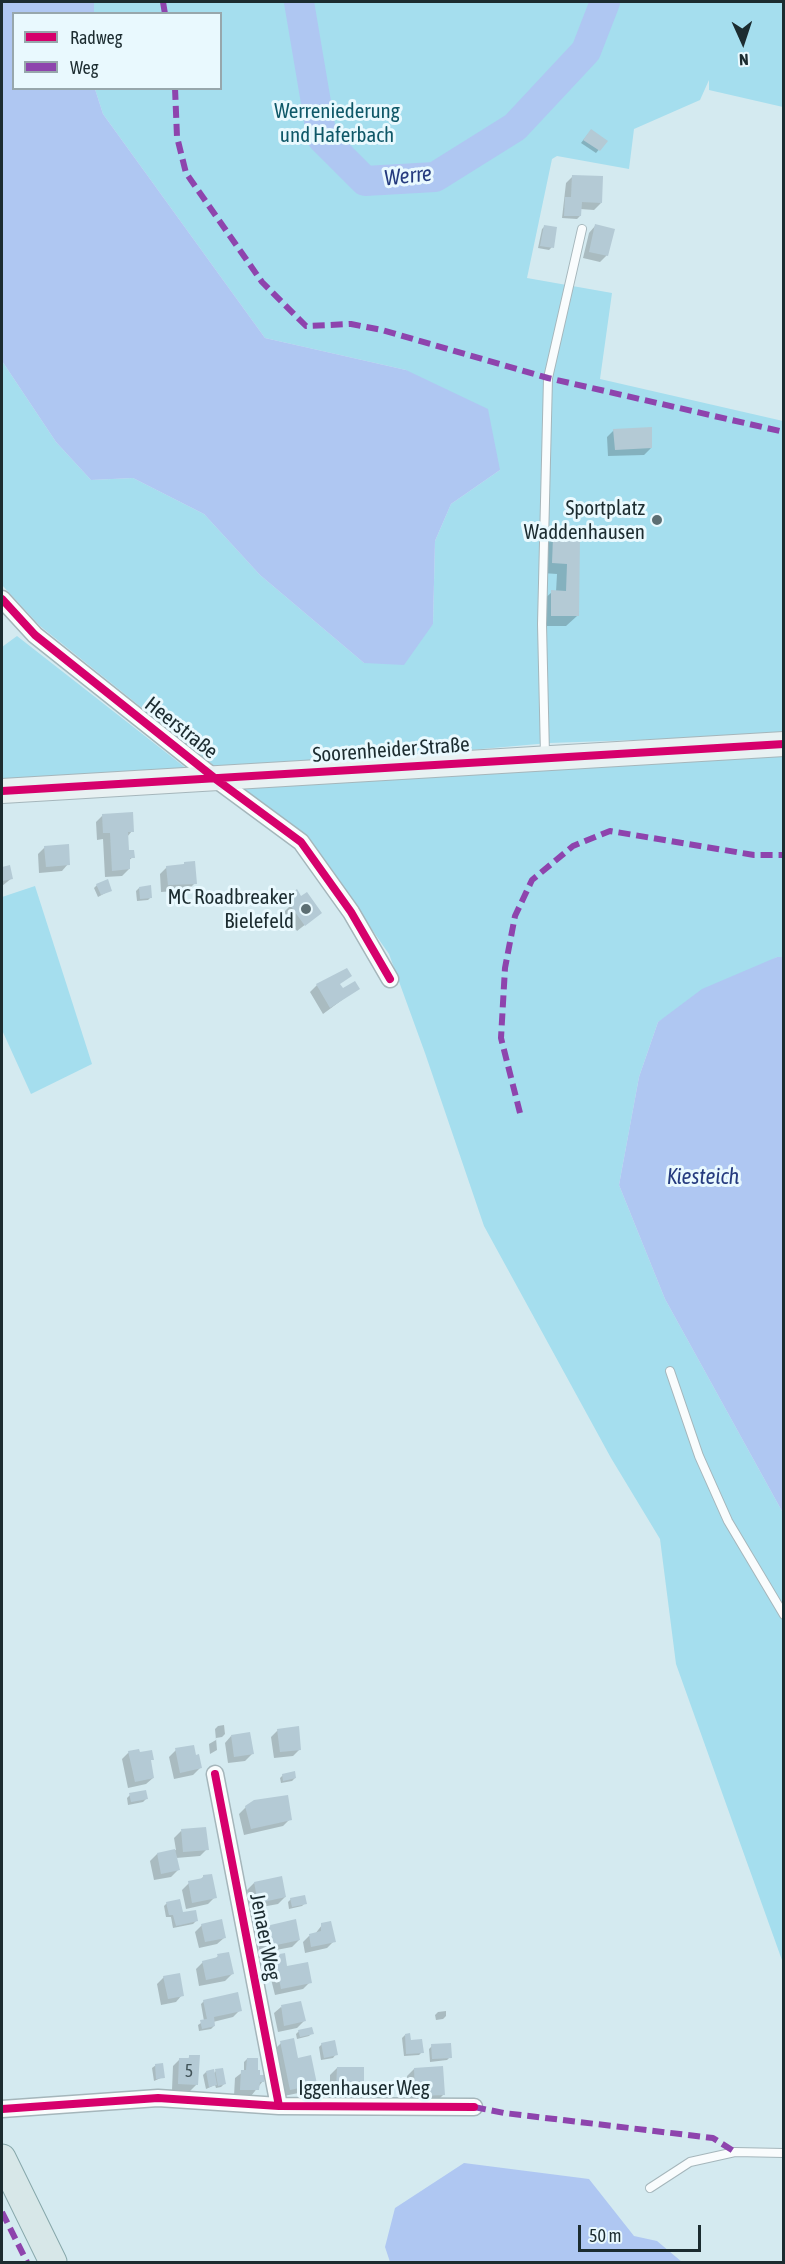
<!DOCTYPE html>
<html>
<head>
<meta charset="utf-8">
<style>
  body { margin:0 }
  #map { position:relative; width:785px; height:2264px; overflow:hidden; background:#d4eaf0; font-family:"Asap Condensed",sans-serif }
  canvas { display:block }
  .frame { position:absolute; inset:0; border:3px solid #1c2c30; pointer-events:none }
  .legend { position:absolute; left:12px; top:12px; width:210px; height:78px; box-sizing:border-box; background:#e9f9fe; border:2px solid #97a7ac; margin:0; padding:8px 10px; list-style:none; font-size:18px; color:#1c2c30 }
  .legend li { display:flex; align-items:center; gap:12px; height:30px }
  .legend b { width:30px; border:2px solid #97a7ac }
  .north { position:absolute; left:713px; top:12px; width:60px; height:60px; -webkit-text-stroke:4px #e9f9fe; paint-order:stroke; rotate:177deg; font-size:16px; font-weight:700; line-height:24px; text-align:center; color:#1c2c30 }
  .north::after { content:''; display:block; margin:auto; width:21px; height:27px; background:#1c2c30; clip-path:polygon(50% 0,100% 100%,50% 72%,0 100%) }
  .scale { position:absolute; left:578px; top:2225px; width:123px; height:27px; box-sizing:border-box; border:3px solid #1c2c30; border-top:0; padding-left:8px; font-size:18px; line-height:21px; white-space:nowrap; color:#1c2c30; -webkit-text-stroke:4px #e9f9fe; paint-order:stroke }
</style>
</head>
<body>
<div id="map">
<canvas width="785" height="2264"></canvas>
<div class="frame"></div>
<ul class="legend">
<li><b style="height:8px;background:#d6006c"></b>Radweg</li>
<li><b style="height:8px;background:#8e44ad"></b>Weg</li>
</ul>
<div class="north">N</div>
<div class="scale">50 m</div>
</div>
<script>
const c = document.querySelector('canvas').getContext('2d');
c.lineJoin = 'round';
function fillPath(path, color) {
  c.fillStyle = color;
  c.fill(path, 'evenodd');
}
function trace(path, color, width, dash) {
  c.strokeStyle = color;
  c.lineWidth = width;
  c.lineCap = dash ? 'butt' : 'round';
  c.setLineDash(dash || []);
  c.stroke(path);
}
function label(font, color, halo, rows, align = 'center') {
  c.font = font + ' "Asap Condensed",sans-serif';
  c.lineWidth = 6;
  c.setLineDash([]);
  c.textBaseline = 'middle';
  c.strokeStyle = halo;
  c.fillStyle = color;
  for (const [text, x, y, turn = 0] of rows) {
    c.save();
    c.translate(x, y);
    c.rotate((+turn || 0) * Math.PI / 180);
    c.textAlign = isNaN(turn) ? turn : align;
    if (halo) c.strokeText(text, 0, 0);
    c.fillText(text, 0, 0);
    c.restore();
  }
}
fillPath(new Path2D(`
  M94,2H783V107L709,90V80L700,100L634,129L629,169L557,156L552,159L527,278L612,293L600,379L783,421V735L549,743L222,772L40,626L2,585V361L56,442L91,480L133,478L204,514L260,575L364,663L433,624L435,541L451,504L500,470L406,370L265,338L103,114L95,89L220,88V14L94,13Z
  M17,636L191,772L2,781V647Z
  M783,754V957H777L658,1022L639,1077L619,1185L665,1299L783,1513V1963L676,1664L660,1539L611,1458L484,1226L425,1053L389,954L312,844L238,787Z
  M35,886L92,1064L31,1094L2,1030V897Z`), '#a5deee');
fillPath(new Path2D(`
  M2,2H94V13L14,14V88L95,89L103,114L265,338L406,370L488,409L500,470L451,504L435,541L433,624L404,665L364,663L260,575L204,514L133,478L91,480L56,442L2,361Z
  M777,957H783V1513L665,1299L619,1185L639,1077L658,1022L702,989Z
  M464,2163L589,2179L634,2236L657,2241L682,2262H390L385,2247L395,2208Z`), '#afc7f2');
fillPath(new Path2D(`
  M588,134L606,141L596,153L581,143Z
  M573,176L601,203L594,210L580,209V216L577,219L562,218L566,183Z
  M545,226L552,247L549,250L538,248L542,229Z
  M595,226L607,255L600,262L583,258L589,233Z
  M614,430L651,448L644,455L608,456L607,437Z
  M553,538L579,539L577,616L566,626H541V602L552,592H556L557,574L542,573L543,549Z
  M103,815L132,831L127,837L128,852L133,857L128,861L129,869L122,876L105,877L103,839L97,840L96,822Z
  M45,847L68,864L62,871L39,873L38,854Z
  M185,863L195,883L188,890L161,892L160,874L167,867L182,866Z
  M9,867L12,878L2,886V869Z
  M97,885L111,890L98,897L94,888Z
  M139,888L151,897L148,900L137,901L136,891Z
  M296,892L301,898L306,894L320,913L297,931L284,912L292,904L286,906L283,902Z
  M350,976L339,984L346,997L323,1014L310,992L317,985Z
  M224,1725L225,1734L222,1737L216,1738L217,1750L210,1754L209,1744L216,1740L215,1729L218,1726Z
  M278,1730L300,1749L293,1756L274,1758L271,1737Z
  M231,1736L252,1754L245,1761L228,1763L225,1743Z
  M176,1750L200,1768L193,1775L174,1779L169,1757Z
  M129,1752L152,1759L149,1762L153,1778L146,1784L128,1788L122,1759Z
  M283,1775L295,1778L292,1781L281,1783L280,1778Z
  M130,1795L146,1799L143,1802L128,1805L127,1798Z
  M246,1807L290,1819L283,1826L244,1835L239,1814Z
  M181,1831L207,1849L200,1856L176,1858L178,1870L171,1877L154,1880L150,1861L157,1854L176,1850L174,1838Z
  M203,1877L215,1897L208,1904L186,1909L182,1890L189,1883L199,1881Z
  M254,1883L285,1897L278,1904L251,1909L247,1890Z
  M291,1899L305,1903L302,1906L289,1909L288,1902Z
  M167,1903L182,1914L196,1921L193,1924L173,1928L171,1917H166L164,1906Z
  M202,1925L224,1938L217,1944L199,1948L195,1932Z
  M322,1925L334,1941L327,1948L305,1953L303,1942L309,1936L315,1934Z
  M263,1928L299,1940L292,1947L260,1953L256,1935Z
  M218,1956L232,1974L225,1981L199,1986L196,1969L203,1962L214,1960Z
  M270,1957L286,1968L310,1982L303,1989L275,1995L270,1975L266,1976L263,1964Z
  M164,1977L182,1995L176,2002L161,2005L157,1984Z
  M204,2001L240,2010L233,2017L213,2022L214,2026L211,2029L199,2031L198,2025L204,2021L201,2004Z
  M281,2007L304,2021L297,2028L278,2032L274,2013Z
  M446,2011V2016L443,2019L436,2020L435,2015L438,2012Z
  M299,2031L312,2033L309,2036L297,2039L296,2034Z
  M405,2035L422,2052L419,2055L404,2056L402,2038Z
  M281,2043L297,2060L315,2084L308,2091L284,2096L274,2050Z
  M322,2044L336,2054L333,2058L321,2060L319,2047Z
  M432,2046L450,2057L447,2060L430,2062L429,2049Z
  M190,2056L197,2084L190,2091L172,2090L173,2066L180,2059L187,2060Z
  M247,2059L263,2081L251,2096H234L235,2078L244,2071V2062Z
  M156,2065L163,2077L154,2081L152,2068Z
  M337,2068L362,2092L355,2099L330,2098V2075Z
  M414,2069L444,2094L437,2101L409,2102L407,2076Z
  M216,2071L224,2084L221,2087L216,2088L215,2085L206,2089L203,2075L206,2072L213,2074Z`), '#0003');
trace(new Path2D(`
  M299,2L322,138L365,181L435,177L515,127L586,51L605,2`), '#afc7f2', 30);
fillPath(new Path2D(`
  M591,129L608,141L600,151L583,140Z
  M572,175L603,176L602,203L582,202L581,216H564L565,197H571Z
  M595,224L615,229L608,256L589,252Z
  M544,225L557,227L554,248L540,246Z
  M652,427V448L615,450L613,429Z
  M553,537H580L579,616H551V590L566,591L567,564L552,563Z
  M133,812L134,832H128L129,850H134L135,858H130V869L112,871L110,833H103L102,814Z
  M69,844L70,865L46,867L44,846Z
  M195,861L197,884L168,885L166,866L184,864V862Z
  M10,865L13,879L2,881V867Z
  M108,879L112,891L101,895L96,884Z
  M151,885L152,898L140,899L139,887Z
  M297,889L301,896L307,892L322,913L305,926L285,898Z
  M347,968L352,976L340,984L343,988L355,981L360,989L330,1008L316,984Z
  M299,1726L301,1750L280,1752L277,1729Z
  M250,1732L254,1754L234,1757L231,1735Z
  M194,1745L196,1755L199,1754L202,1768L180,1773L175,1748Z
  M139,1749L140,1752L152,1750L154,1760H151L154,1778L135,1782L128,1751Z
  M295,1771L296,1778L283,1781L282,1774Z
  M146,1790L148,1799L131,1802L129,1793Z
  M288,1795L292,1820L251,1829L245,1806L254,1800Z
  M206,1827L209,1850L183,1852L181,1829Z
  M175,1849L180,1870L161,1874L157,1853Z
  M212,1874L217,1898L192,1903L188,1881L203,1878V1875Z
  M282,1876L286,1897L258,1903L254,1882Z
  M305,1895L307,1904L292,1907L290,1898Z
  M180,1899L183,1912L196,1910L198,1921L176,1926L173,1915H169L166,1902Z
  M222,1919L226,1938L205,1942L201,1924Z
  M296,1919L300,1940L267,1947L262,1927Z
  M331,1921L336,1942L311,1947L309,1934L321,1931V1923Z
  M229,1952L234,1974L206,1980L202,1961L218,1957L217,1954Z
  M285,1953L287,1966L308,1962L312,1983L281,1989L277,1969L272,1970L269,1956Z
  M180,1973L184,1996L168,1999L163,1976Z
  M238,1992L242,2011L214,2017L215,2026L202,2029L200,2020L207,2019L203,2000Z
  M301,2001L306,2021L284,2026L281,2005Z
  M312,2027L314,2034L300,2037L298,2030Z
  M410,2033L411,2040L422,2039L424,2053L406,2054L405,2034Z
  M294,2038L298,2058L311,2055L317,2084L290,2090L280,2041Z
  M335,2040L338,2055L324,2058L321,2043Z
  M451,2043L452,2058L432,2059L431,2044Z
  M189,2055H200L198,2085L178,2084L179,2058H189Z
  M247,2058H258V2070H260V2075H265L264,2082H260L259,2090H240L241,2070H246Z
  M163,2063L165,2078L156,2079L155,2064Z
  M443,2066L445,2095L415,2096L414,2068Z
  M337,2067H364V2092H336Z
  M223,2068L226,2084L218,2086L215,2069Z
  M214,2069L217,2085L209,2087L206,2071Z`), '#b4cad5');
const service = new Path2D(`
  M545,755L542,624L548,378L582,229
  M670,1371L699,1456L728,1521L784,1615
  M650,2188L690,2162L735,2152L784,2153`);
const minor = new Path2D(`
  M2,599L35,635L217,780L301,842L351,912L390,979
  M215,1774L279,2106
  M2,2109L158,2098L279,2106L474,2107`);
const secondary = new Path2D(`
  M2,791L784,744`);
const primary = new Path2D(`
  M2,2158L53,2262`);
trace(service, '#a5b6bb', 10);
trace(minor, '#a5b6bb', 19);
trace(secondary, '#a5b6bb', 26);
trace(primary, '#86a7aa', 29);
trace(service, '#f9fcfd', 8);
trace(minor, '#f9fcfd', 16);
trace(secondary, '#e8f1f2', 24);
trace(primary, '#d7e7e8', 27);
trace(new Path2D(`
  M163,2L165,14
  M175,88L177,137L186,173L262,282L306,326L351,324L382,330L548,378L784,432
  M520,1113L501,1038L505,968L515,916L532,880L573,846L610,831L754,855H784
  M474,2107L504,2113L713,2138L735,2152
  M2,2212L27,2262`), '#8e44ad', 6, [12, 6]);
trace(new Path2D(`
  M2,599L35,635L217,780L301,842L351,912L390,979
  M2,791L784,744
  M215,1774L279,2106
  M2,2109L158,2098L279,2106L474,2107`), '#d6006c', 8);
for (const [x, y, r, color] of [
  [657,520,6,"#5c6e73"],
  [306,909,6,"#5c6e73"]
]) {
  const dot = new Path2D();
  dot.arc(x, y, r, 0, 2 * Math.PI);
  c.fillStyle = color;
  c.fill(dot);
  trace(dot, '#e9f9fe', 2);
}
label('18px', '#425459', null, [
  ["5",189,2071]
]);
label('21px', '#0f5868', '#e9f9fe', [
  ["Werreniederung",337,111],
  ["und Haferbach",337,135]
]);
label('21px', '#1c2c30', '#e9f9fe', [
  ["Sportplatz",645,508],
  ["Waddenhausen",645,532],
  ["MC Roadbreaker",294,897],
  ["Bielefeld",294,921]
], 'right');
label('21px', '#1c2c30', '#e9f9fe', [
  ["Heerstraße",181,728,38],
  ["Soorenheider Straße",391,750,-4],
  ["Jenaer Weg",265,1937,79],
  ["Iggenhauser Weg",364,2088]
]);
label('italic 22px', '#253b7f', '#e9f9fe', [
  ["Werre",408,176,-6],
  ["Kiesteich",703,1177]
]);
</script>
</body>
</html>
